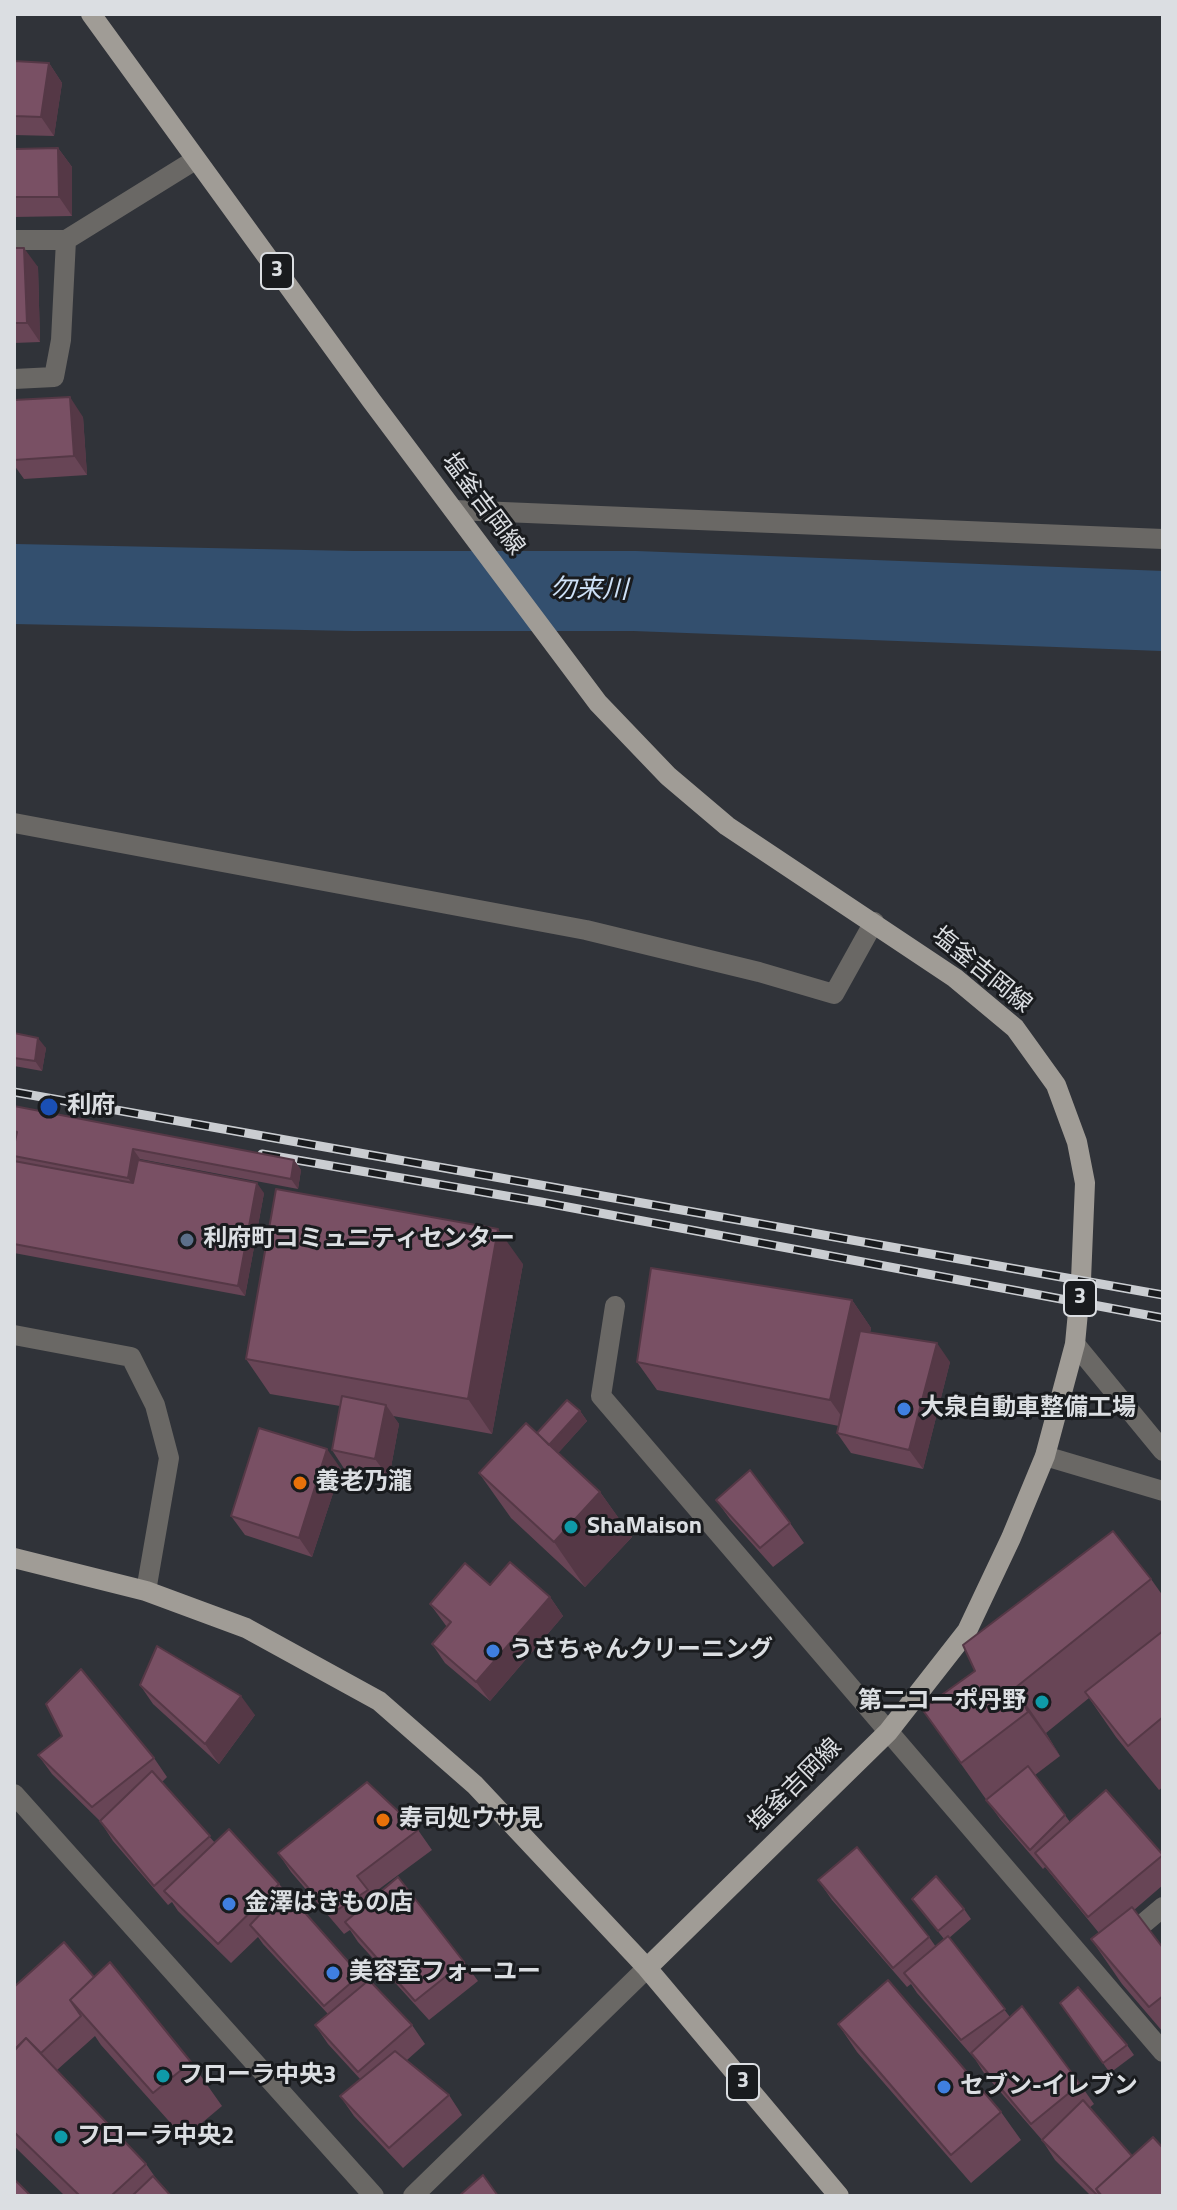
<!DOCTYPE html>
<html>
<head>
<meta charset="utf-8">
<style>
  body { margin:0 }
  #map { position:relative; width:1177px; height:2210px; overflow:hidden; background:#303339; font-family:"Titillium Web",sans-serif }
  canvas { display:block }
  .frame { position:absolute; inset:0; border:16px solid #dbdee2; pointer-events:none }
</style>
</head>
<body>
<div id="map">
<canvas width="1177" height="2210"></canvas>
<div class="frame"></div>
</div>
<script>
const c = document.querySelector('canvas').getContext('2d');
c.lineJoin = 'round';
function trace(path, color, width, dash) {
  c.strokeStyle = color;
  c.lineWidth = width;
  c.lineCap = dash ? 'butt' : 'round';
  c.setLineDash(dash || []);
  c.stroke(path);
}
function fillPath(path, color) {
  c.fillStyle = color;
  c.fill(path, 'evenodd');
}
function label(font, color, halo, rows, align = 'center') {
  c.font = font + ' "Titillium Web","Noto Sans JP",sans-serif';
  c.lineWidth = 6;
  c.setLineDash([]);
  c.textBaseline = 'middle';
  c.strokeStyle = halo;
  c.fillStyle = color;
  for (const [text, x, y, turn = 0] of rows) {
    c.save();
    c.translate(x, y);
    c.rotate((+turn || 0) * Math.PI / 180);
    c.textAlign = isNaN(turn) ? turn : align;
    if (halo) c.strokeText(text, 0, 0);
    c.fillText(text, 0, 0);
    c.restore();
  }
}
trace(new Path2D(`
  M14,584L354,591H635L1163,611`), '#334f6e', 80);
trace(new Path2D(`
  M14,240H66L195,160
  M14,379L54,377L61,340L66,240
  M454,510L1163,539
  M14,823L586,930L759,972L834,994L874,922
  M615,1306L601,1396L1163,2052
  M14,1335L131,1357L155,1405L169,1458L146,1591
  M1075,1344L1163,1451
  M1045,1456L1163,1491
  M14,1794L374,2196
  M1125,1939L1163,1907
  M413,2196L647,1968`), '#6a6865', 20);
trace(new Path2D(`
  M91,14L371,400L598,703L668,776L727,826L955,978L1015,1028L1056,1085L1077,1142L1085,1183L1081,1280L1075,1344L1045,1456L1011,1538L967,1631L888,1732L647,1968
  M14,1558L146,1591L246,1628L379,1701L475,1785L647,1968L839,2196`), '#a09c96', 20);
const rail = new Path2D(`
  M14,1092L1163,1295
  M262,1154L541,1202L1163,1318`);
trace(rail, '#cacdd1', 9);
trace(rail, '#191b1e', 6, [18]);
fillPath(new Path2D(`
  M14,61L49,63L62,83L54,136L14,135Z
  M58,148L72,167V216L14,217V149Z
  M14,248L38,267L40,342L14,343Z
  M14,400L83,417L87,475L24,479L14,465Z
  M14,1033L46,1048L42,1071L14,1066Z
  M14,1106L294,1160L301,1170L298,1189L140,1159V1161L264,1193L245,1296L14,1253V1161H16L14,1158L15,1140H14Z
  M523,1264L492,1434L393,1416L399,1424L389,1478L345,1470L332,1450L340,1406L270,1394L246,1359Z
  M852,1300L871,1328L870,1333L950,1362L923,1469L851,1453L837,1433L839,1426L657,1390L637,1362Z
  M580,1411L587,1421L558,1453L600,1492L632,1537L585,1587L511,1518L479,1473L537,1433Z
  M341,1469L312,1557L245,1535L231,1516Z
  M716,1500L790,1523L804,1543L773,1567L730,1519Z
  M1151,1579L1163,1596V1787L1159,1790L1116,1737L1089,1698L1046,1733L1060,1756L1035,1775L1070,1822L1106,1790L1163,1855V1885L1134,1910L1163,1948V2032L1122,1984L1091,1939L1099,1933L1045,1867L1043,1869L1000,1819L922,1709Z
  M490,1585L550,1597L563,1616L490,1701L445,1663L432,1644L447,1627L430,1604Z
  M140,1685L255,1715L219,1764L153,1704Z
  M38,1755L154,1758L167,1777L162,1782L215,1843L279,1884L360,1975L366,1983L412,2025L425,2044L407,2060L449,2095L462,2115L403,2168L354,2116L340,2096L361,2080L328,2044L315,2025L328,2014L263,1944L258,1937L231,1963L178,1911L172,1902L168,1905L113,1841L100,1821L52,1774Z
  M418,1830L432,1850L371,1895L373,1898L464,1962L478,1981L429,2020L358,1942L350,1930L344,1934L291,1872L278,1853Z
  M818,1880L929,1937L936,1947L944,1939L912,1899L964,1909L971,1919L949,1938L1010,2017L1080,2084L1094,2104L1089,2108L1163,2196H1091L1055,2160L1042,2140L984,2073L975,2059L917,1993L911,1984L907,1987L832,1900Z
  M94,1977L191,2062L222,2106L184,2138L101,2045L95,2036L57,2070L146,2164L160,2184L171,2196H65L14,2146V1987Z
  M1060,2003L1127,2045L1134,2055L1110,2073Z
  M838,2024L1001,2112L1021,2140L971,2183L857,2052Z`), '#684556');
fillPath(new Path2D(`
  M49,63L62,83L54,136L41,117Z
  M58,148L72,167V216L59,197Z
  M24,248L38,267L40,342L27,323Z
  M70,397L83,417L87,475L74,456Z
  M38,1038L46,1048L42,1071L35,1061Z
  M133,1149L140,1159L135,1188L128,1178Z
  M294,1160L301,1170L298,1189L291,1179Z
  M257,1183L264,1193L245,1296L238,1286Z
  M498,1229L523,1264L492,1434L468,1399Z
  M852,1300L871,1328L849,1427L830,1400Z
  M937,1343L950,1362L923,1469L909,1450Z
  M386,1405L399,1424L389,1478L375,1459Z
  M580,1411L587,1421L543,1470L536,1460Z
  M327,1449L341,1469L312,1557L299,1538Z
  M600,1492L632,1537L585,1587L554,1542Z
  M550,1597L563,1616L490,1701L476,1682Z
  M1015,1688L1046,1733L1060,1756L1028,1712Z
  M241,1696L255,1715L219,1764L205,1744Z`), '#553846');
const building = new Path2D(`
  M14,61L49,63L41,117L14,116Z
  M58,148L59,197H14V149Z
  M14,248H24L27,323H14Z
  M70,397L74,456L14,460V400Z
  M14,1033L38,1038L35,1061L14,1058Z
  M14,1106L294,1160L291,1179L133,1149L128,1178L14,1156V1146L17,1132L14,1131Z
  M138,1160L257,1183L238,1286L14,1244V1161L133,1183Z
  M276,1189L498,1229L468,1399L246,1359Z
  M651,1268L852,1300L830,1400L637,1362Z
  M860,1331L937,1343L909,1450L837,1433Z
  M342,1396L386,1405L375,1459L332,1450Z
  M567,1400L580,1411L549,1445L537,1433Z
  M526,1423L600,1492L554,1542L479,1473Z
  M259,1428L327,1449L299,1538L231,1516Z
  M750,1470L790,1523L760,1548L716,1500Z
  M1113,1531L1151,1579L1015,1688L1028,1712L961,1763L922,1709L975,1671L963,1645Z
  M510,1562L550,1597L476,1682L432,1644L451,1622L430,1604L465,1563L490,1585Z
  M1163,1631V1717L1128,1746L1085,1692Z
  M157,1646L241,1696L205,1744L140,1685Z
  M81,1669L154,1758L92,1807L38,1755L62,1736L46,1704Z
  M1028,1766L1065,1815L1030,1850L986,1800Z
  M152,1771L210,1836L154,1886L100,1821Z
  M367,1782L418,1830L357,1876L368,1890L331,1914L278,1853Z
  M1106,1790L1163,1855L1088,1917L1035,1853Z
  M229,1829L279,1884L218,1944L164,1891Z
  M857,1847L929,1937L893,1968L818,1880Z
  M936,1876L964,1909L938,1931L912,1899Z
  M398,1877L464,1962L415,2001L345,1922Z
  M284,1889L360,1975L324,2006L250,1925Z
  M1132,1907L1163,1948V1996L1149,2007L1091,1939Z
  M948,1936L1005,2009L961,2040L904,1973Z
  M64,1942L94,1977L70,2000L81,2016L41,2053L26,2038L16,2048L14,2046V1987Z
  M110,1962L191,2062L153,2093L70,2000Z
  M369,1980L412,2025L358,2072L315,2025Z
  M888,1980L1001,2112L951,2155L838,2024Z
  M1078,1987L1127,2045L1103,2063L1060,2003Z
  M1022,2006L1080,2084L1031,2124L971,2053Z
  M26,2038L146,2164L111,2196H80L14,2132V2051Z
  M395,2051L449,2095L389,2148L340,2096Z
  M1083,2100L1132,2156L1096,2189L1099,2194L1098,2196L1042,2140Z
  M1153,2137L1163,2148V2196H1102L1096,2189Z
  M483,2175L498,2196H459Z
  M153,2176L171,2196H132Z
  M14,2179L31,2196H14Z`);
fillPath(building, '#795064');
trace(building, '#553846', 2);
for (const [x, y, r, color] of [
  [49,1107,10,"#1a4fb4"],
  [187,1240,8,"#5c6f8a"],
  [904,1409,8,"#3f7fe0"],
  [300,1483,8,"#e8710a"],
  [571,1527,8,"#0f9aa8"],
  [493,1651,8,"#3f7fe0"],
  [1042,1702,8,"#0f9aa8"],
  [383,1820,8,"#e8710a"],
  [229,1904,8,"#3f7fe0"],
  [333,1973,8,"#3f7fe0"],
  [163,2076,8,"#0f9aa8"],
  [944,2087,8,"#3f7fe0"],
  [61,2137,8,"#0f9aa8"]
]) {
  const dot = new Path2D();
  dot.arc(x, y, r, 0, 2 * Math.PI);
  c.fillStyle = color;
  c.fill(dot);
  trace(dot, '#191b1e', 3);
}
for (const [x, y, w] of [
  [277,271,32],
  [1080,1298,32],
  [743,2082,32]
]) {
  const box = new Path2D();
  box.roundRect(x - w / 2, y - 18, w, 36, 6);
  c.fillStyle = '#191b1e';
  c.fill(box);
  trace(box, '#dbdee2', 2);
}
label('bold 22px', '#dbdee2', null, [
  ["3",277,271],
  ["3",1080,1298],
  ["3",743,2082]
]);
label('24px', '#dbdee2', '#191b1e', [
  ["塩釜吉岡線",482,505,53],
  ["塩釜吉岡線",981,971,39],
  ["塩釜吉岡線",796,1786,-45]
]);
label('bold 24px', '#dbdee2', '#191b1e', [
  ["利府",67,1107],
  ["利府町コミュニティセンター",203,1240],
  ["大泉自動車整備工場",920,1409],
  ["養老乃瀧",316,1483],
  ["ShaMaison",587,1527],
  ["うさちゃんクリーニング",509,1651],
  ["第二コーポ丹野",1026,1702,"right"],
  ["寿司処ウサ見",399,1820],
  ["金澤はきもの店",245,1904],
  ["美容室フォーユー",349,1973],
  ["フローラ中央3",179,2076],
  ["セブン-イレブン",960,2087],
  ["フローラ中央2",77,2137]
], 'left');
label('italic 26px', '#cee1f7', '#191b1e', [
  ["勿来川",589,591,1]
]);
</script>
</body>
</html>
